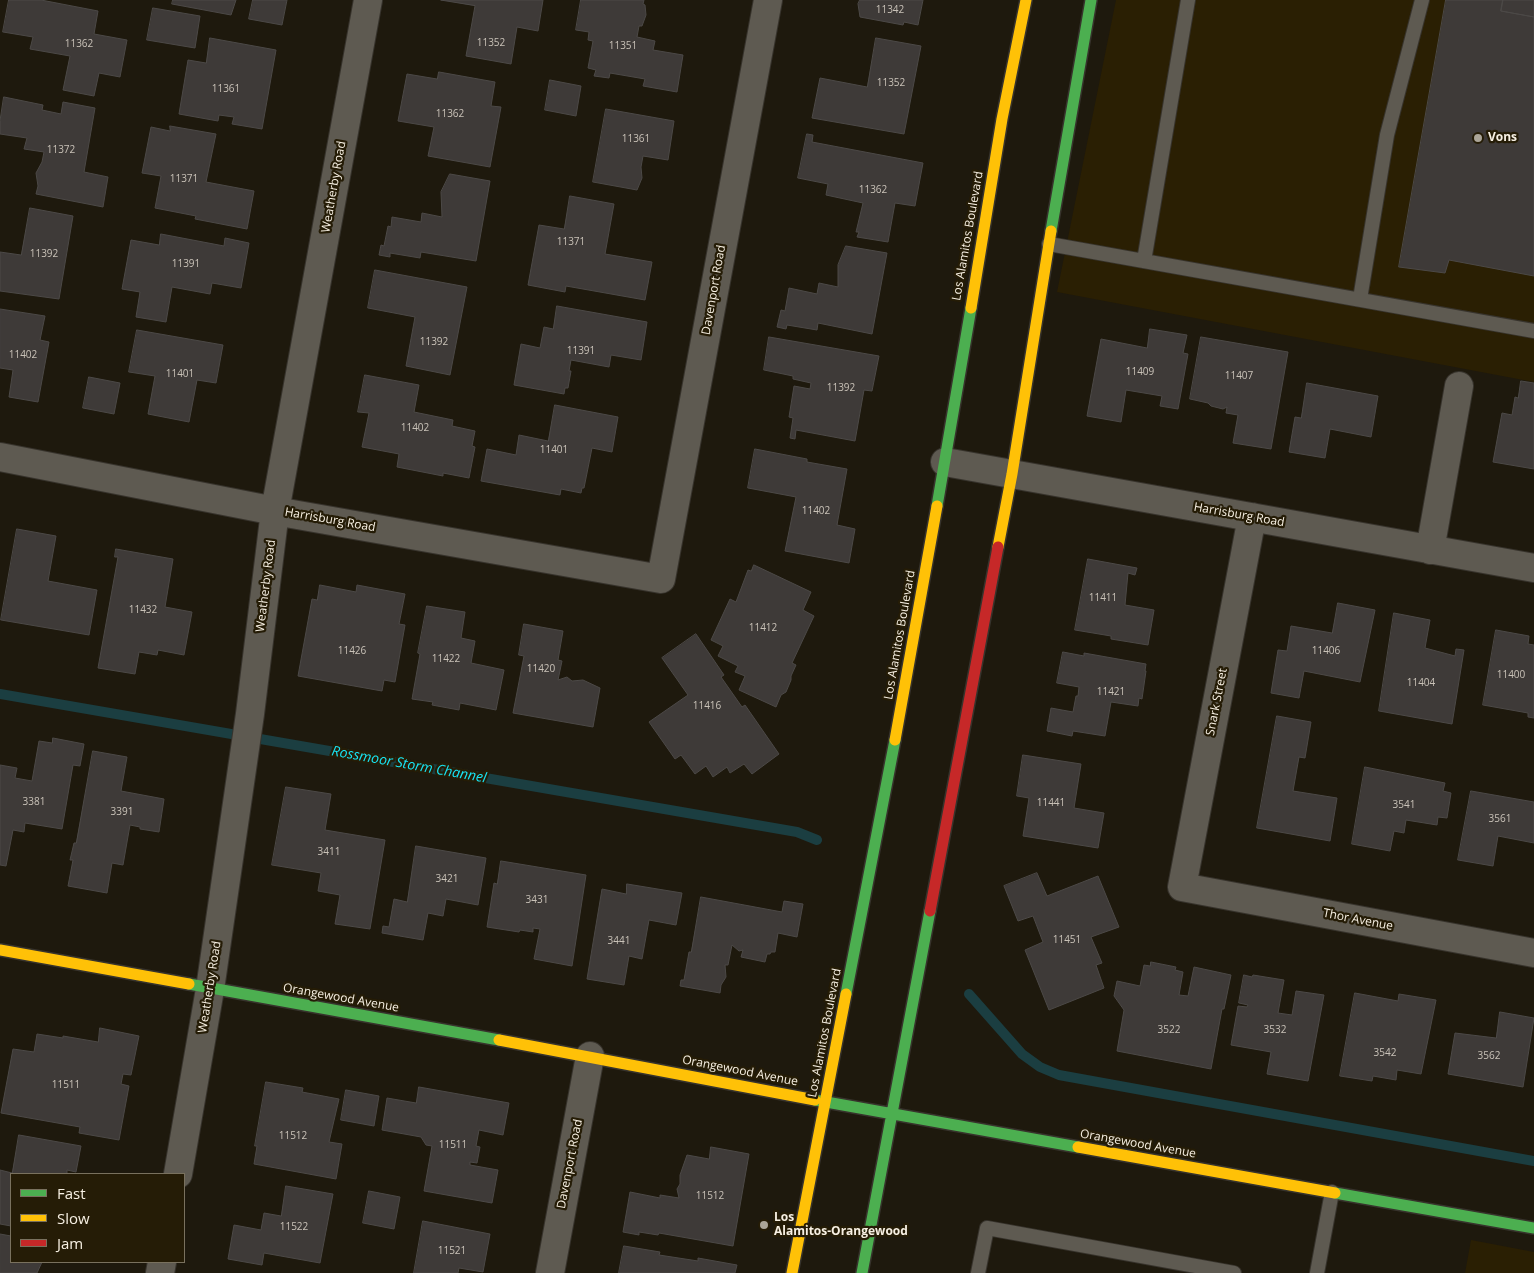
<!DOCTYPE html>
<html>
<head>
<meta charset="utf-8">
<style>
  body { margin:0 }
  #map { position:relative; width:1534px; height:1273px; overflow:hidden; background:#1e190d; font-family:"Open Sans",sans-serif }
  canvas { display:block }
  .legend { position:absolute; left:10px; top:1173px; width:175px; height:90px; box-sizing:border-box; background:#251c06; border:1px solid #79715e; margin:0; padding:6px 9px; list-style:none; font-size:15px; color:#f7f0e3 }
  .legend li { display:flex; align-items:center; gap:10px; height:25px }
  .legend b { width:25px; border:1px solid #79715e }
</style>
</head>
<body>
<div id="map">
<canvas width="1534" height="1273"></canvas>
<ul class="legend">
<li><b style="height:6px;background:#4caf50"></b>Fast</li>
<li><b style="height:6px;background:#ffc107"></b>Slow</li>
<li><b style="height:6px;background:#c62828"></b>Jam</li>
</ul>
</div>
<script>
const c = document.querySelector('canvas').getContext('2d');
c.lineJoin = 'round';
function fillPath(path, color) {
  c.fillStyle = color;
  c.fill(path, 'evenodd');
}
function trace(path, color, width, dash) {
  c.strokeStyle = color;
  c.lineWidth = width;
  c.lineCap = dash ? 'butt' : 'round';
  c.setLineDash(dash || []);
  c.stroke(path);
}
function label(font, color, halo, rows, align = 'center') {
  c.font = font + ' "Open Sans",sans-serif';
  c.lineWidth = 4.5;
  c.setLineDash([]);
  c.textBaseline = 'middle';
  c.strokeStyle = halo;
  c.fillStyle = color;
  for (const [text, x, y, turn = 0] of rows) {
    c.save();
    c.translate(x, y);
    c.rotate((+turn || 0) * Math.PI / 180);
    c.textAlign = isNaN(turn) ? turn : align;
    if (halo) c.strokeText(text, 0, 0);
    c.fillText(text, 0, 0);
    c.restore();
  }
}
fillPath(new Path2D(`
  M1116,0H1534V382L1057,292Z
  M1471,1240L1534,1252V1273H1465Z`), '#2a1f03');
trace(new Path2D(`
  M0,694L797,832L817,840
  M969,994L1022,1054L1040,1067L1059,1075L1534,1161`), '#1b3e41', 10);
const building = new Path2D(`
  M9,0H41L98,11L94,34L127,40L120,77L99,73L94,96L63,90L70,56L30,49L33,37L3,32Z
  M173,0H236L231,15L172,4Z
  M253,0H287L282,25L249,19Z
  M441,0H543L538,31L517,27L511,64L466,56L475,6Z
  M581,0H644L643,4L645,5L646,15L642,26H639L637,37L655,41L653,50L683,55L677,92L643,86L645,79L610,73L609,78L594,76L596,70L588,68L593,41L588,40L589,32L576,30Z
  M860,0H923L918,25L904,22L903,25L860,17L858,4Z
  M1446,0H1503L1501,11L1534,17V276L1449,260L1445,273L1399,267Z
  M1503,0H1534V17L1501,11Z
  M153,8L200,16L195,48L147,40Z
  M210,38L276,50L262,129L232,124L234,117L219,115L218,121L179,114L188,60L206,63Z
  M876,38L921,46L904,134L812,118L820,78L867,87Z
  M439,72L495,82L491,106L501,107L490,167L428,156L434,127L398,121L407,74L437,79Z
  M550,80L581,86L576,116L545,110Z
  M4,97L43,105L42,110L61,114L63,102L95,108L84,172L108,177L103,207L36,194L38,186L36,173L42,162L44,152L24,149L27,138L0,134V121Z
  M606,109L674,121L668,160L643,156L641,167L642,178L637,190L593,182Z
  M170,126L216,134L206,182L254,191L247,229L195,219L196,216L155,208L161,176L142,173L151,127L170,131Z
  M807,134L813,135L812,142L923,163L915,206L895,203L888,242L857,237L859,232H856L863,203L826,195L828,184L798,178Z
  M450,174L490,181L476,261L421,252L420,258L390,253V257L379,255L381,245L384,246L388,226L391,227L392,217L421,222L422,213L442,217L441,192Z
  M570,196L614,204L605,254L652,262L645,300L566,286L565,292L528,285L539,225L564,229Z
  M30,208L73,216L59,299L0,291V252L21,255Z
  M161,234L224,246L225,238L249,243L241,288L212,283L210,294L172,287L166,322L136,317L140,292L122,289L131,240L159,245Z
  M846,246L887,253L872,334L818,323L817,330L787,325L786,329L777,327L781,310L785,311L789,288L817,294L819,283L838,287V265Z
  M375,270L467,287L450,375L406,366L415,317L368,308Z
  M557,306L647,322L641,360L611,355L609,367L571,360L569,371H571L568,388H565L564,394L514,385L521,344L540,348L544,327L553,329Z
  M0,309L45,316L40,340L49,342L38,402L9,397L13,370L0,368Z
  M1150,329L1187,335L1183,353L1188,354L1178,409L1160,406L1162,396L1126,390L1121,422L1087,416L1101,339L1147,348Z
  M137,330L223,345L216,383L197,380L189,422L148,414L155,376L129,372Z
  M769,337L879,356L872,391L864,390L855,441L796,430L795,439L790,438L793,418L789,417L794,386L810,389L811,383L793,379V376L764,370Z
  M1201,337L1288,352L1271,449L1233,443L1238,415L1226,413L1227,407L1223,409L1211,406L1208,403L1190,399Z
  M365,375L419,385L414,412L453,420L452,426L475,431L472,446L475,447L469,478L443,473V476L397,467L399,454L362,447L369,413L358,412Z
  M89,377L120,383L114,414L83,408Z
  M1521,381L1534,383V469L1493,462L1502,413L1512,415L1515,397L1518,398Z
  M1307,383L1378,396L1371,437L1330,429L1325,458L1289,452L1295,417L1301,418Z
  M555,405L618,417L612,452L592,448L584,488H582L581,493L561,489L560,495L481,481L487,449L516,455L519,435L548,441Z
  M755,449L807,459V462L847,469L837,525L855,529L849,563L785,551L796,497L748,488Z
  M17,529L56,536L48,581L97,590L89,635L1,620Z
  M116,549L173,559L165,607L192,612L184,655L158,650L157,655L139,652L135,674L98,668L118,557H115Z
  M1088,559L1137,568L1135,575L1128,573L1125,605L1154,610L1148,645L1111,639V636L1075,630Z
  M754,565L811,592L803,610L814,616L792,663L796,665L791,676V680L786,692L781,695L776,707L739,690L745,676L735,672L738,666L718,656L723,646L711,640L730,599L736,602L748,570L751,571Z
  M320,585L356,592L357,585L405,594L399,624L405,625L395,682L384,680L382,691L298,676L312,599L317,600Z
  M1338,603L1375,610L1360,682L1304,671L1299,698L1271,693L1278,650L1287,651L1291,626L1332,633Z
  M427,606L465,612L461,638L475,641L471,663L504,670L496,710L460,703L459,710L432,705L433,702L412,699L420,654L418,653Z
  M1394,613L1430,620L1425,648L1455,656L1456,649L1464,650L1452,724L1379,711Z
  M524,624L563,631L558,660L562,661L558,680L567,677L572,681L583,680L600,688L593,727L513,713L524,656L519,655Z
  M1496,630L1529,636L1528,644L1534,645V718L1528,717V713L1483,705Z
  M696,634L724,675L721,677L742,707L745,705L779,754L752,774L744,764L730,773L727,767L713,777L706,766L695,774L681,755L675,759L649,722L688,695L662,658Z
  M1063,652L1084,656V653L1146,664L1145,671H1146L1142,699L1139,698L1138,706L1111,702L1105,736L1073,731L1072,736L1047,731L1051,708L1073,712L1076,696H1078L1079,687L1057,683Z
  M1277,716L1311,722L1305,758L1299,757L1293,791L1337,798L1330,841L1257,828Z
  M53,738L84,744L80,766L73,765L62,829L25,823L24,832L13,830L6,866L0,865V765L17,768L15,778L32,781L39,741L52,743Z
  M93,751L127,757L121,791L164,799L159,832L140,829V827L130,825L123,865L112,863L107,893L68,886L73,860H70L74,843H76Z
  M1023,755L1081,764L1074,808L1104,813L1098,848L1023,836L1029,798L1017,796Z
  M1365,767L1445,783L1443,791L1451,793L1447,818L1438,817L1437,825L1406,820L1404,833L1394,831L1390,851L1352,844Z
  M286,787L331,794L325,830L385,840L370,929L335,924L340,895L318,891L321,873L272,865Z
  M1471,791L1534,802V843L1498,836L1493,866L1458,860Z
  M416,846L486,858L478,905L446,899L443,916L428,913L423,940L382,933L383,926L389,927L394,899L407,902Z
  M501,861L586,875L572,966L534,959L540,929L533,928V932L520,930L519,932L487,927L494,883L497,884Z
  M1037,873L1047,896L1098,876L1119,927L1091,937L1102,963L1096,965L1104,988L1049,1010L1025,950L1043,942L1033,916L1018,921L1004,886Z
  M627,884L682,893L676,925L649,920L642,959L629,956L624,985L587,979L602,889L626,894Z
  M701,897L782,912L784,901L803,904L797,937L778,933L775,952H771L770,954H767L765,962L741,957L743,950L739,951L732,945L728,965H725L726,977L721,985L720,993L680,986L681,980H684L689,952H691Z
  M1151,962L1176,967L1175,970L1183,972L1179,995L1188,996L1194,967L1231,975L1224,1009H1222L1211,1069L1117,1051L1124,1010L1114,996L1117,981L1140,986L1144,965L1150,966Z
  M1244,975L1252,977L1253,975L1284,980L1278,1013L1292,1015L1296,991L1324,995L1308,1081L1267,1074L1271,1052L1231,1045L1238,1006L1247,1007L1248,1005L1239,1003Z
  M1355,993L1398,1001L1399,994L1436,1000L1421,1074L1397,1070L1396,1080L1373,1076L1372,1081L1340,1076Z
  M1500,1012L1534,1018L1523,1087L1448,1074L1455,1033L1496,1038Z
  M100,1028L139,1036L131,1075L123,1074L121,1084L129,1086L119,1140L79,1133L80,1127L1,1113L13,1049L34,1052L37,1034L63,1038V1036L98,1042Z
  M266,1082L303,1088L302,1092L339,1099L329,1142L342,1144L336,1179L254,1164L257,1146H255Z
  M419,1087L509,1103L503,1135L479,1130L476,1146L480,1147L477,1163L470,1162V1165L498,1170L492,1203L424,1191L432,1146L426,1145L421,1137L382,1130L387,1098L416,1103Z
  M346,1090L379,1096L374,1126L341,1120Z
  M19,1135L81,1146L76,1172L67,1170V1174H11V1226L0,1224V1170L12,1173Z
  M711,1147L749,1154L733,1246L659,1233L658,1235L639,1232V1235L623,1232L630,1192L660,1198V1195L679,1198L677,1189L680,1184V1175L687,1155L709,1159Z
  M286,1186L333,1194L320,1263L264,1253L262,1265L228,1259L234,1225L261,1230L264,1213L281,1216Z
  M369,1191L400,1197L394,1229L363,1223Z
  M423,1221L490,1234L483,1272L459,1268L458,1273H414Z
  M0,1234L11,1236V1262H42L37,1273H0Z
  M624,1246L660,1252L659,1255L698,1261V1258L737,1265L735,1273H619Z`);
fillPath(building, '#3e3a38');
trace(building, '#4c4947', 1);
const lane = new Path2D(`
  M1049,244L1534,331
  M1144,261L1188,0
  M1360,299L1387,135L1422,0
  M978,1273L987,1228L1234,1273
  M1317,1273L1332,1192`);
const street = new Path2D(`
  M0,457L275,511L661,579L768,0
  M945,462L1534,568
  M1252,517L1182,887L1534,953
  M1430,550L1459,386
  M178,1174L210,989L250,714L275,511L368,0
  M160,1273L162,1262
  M550,1273L590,1056`);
const fast = new Path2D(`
  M1051,231L1091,0
  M937,506L971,308
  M189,984L499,1040
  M846,994L895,740
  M815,1100L1078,1147
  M1335,1193L1534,1228
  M862,1273L930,911`);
const slow = new Path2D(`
  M971,308L1002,119L1026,0
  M998,547L1012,474L1051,231
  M895,740L937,506
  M0,950L189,984
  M499,1040L815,1100
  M1078,1147L1335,1193
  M792,1273L846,994`);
const jam = new Path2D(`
  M930,911L998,547`);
trace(lane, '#37332c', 16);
trace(street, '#37332c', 30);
trace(fast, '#37332c', 14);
trace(slow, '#37332c', 14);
trace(jam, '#37332c', 14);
trace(lane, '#5e5a51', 14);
trace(street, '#5e5a51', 28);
trace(fast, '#4caf50', 11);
trace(slow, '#ffc107', 11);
trace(jam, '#c62828', 11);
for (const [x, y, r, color] of [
  [1478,138,5,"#aba598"],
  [764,1225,5,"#aba598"]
]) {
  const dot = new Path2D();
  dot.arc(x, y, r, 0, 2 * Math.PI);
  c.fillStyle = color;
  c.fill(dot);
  trace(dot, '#251c06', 2);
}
label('10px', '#c9c2b8', null, [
  ["11342",890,10],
  ["11352",491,43],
  ["11362",79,44],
  ["11351",623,46],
  ["11352",891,83],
  ["11361",226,89],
  ["11362",450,114],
  ["11361",636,139],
  ["11372",61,150],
  ["11371",184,179],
  ["11362",873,190],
  ["11371",571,242],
  ["11392",44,254],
  ["11391",186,264],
  ["11392",434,342],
  ["11391",581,351],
  ["11402",23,355],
  ["11409",1140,372],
  ["11401",180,374],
  ["11407",1239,376],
  ["11392",841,388],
  ["11402",415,428],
  ["11401",554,450],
  ["11402",816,511],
  ["11411",1103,598],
  ["11432",143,610],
  ["11412",763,628],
  ["11426",352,651],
  ["11406",1326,651],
  ["11422",446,659],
  ["11420",541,669],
  ["11400",1511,675],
  ["11404",1421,683],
  ["11421",1111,692],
  ["11416",707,706],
  ["3381",34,802],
  ["11441",1051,803],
  ["3541",1404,805],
  ["3391",122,812],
  ["3561",1500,819],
  ["3411",329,852],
  ["3421",447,879],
  ["3431",537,900],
  ["11451",1067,940],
  ["3441",619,941],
  ["3522",1169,1030],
  ["3532",1275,1030],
  ["3542",1385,1053],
  ["3562",1489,1056],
  ["11511",66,1085],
  ["11512",293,1136],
  ["11511",453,1145],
  ["11512",710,1196],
  ["11522",294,1227],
  ["11521",452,1251]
]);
label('bold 12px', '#f7f0e3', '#251c06', [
  ["Vons",1488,138],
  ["Los",774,1218],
  ["Alamitos-Orangewood",774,1232]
], 'left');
label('12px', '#f7f0e3', '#251c06', [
  ["Weatherby Road",334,187,-80],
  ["Los Alamitos Boulevard",968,236,-80],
  ["Davenport Road",714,290,-80],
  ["Harrisburg Road",1239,515,10],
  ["Harrisburg Road",330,520,10],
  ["Weatherby Road",266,586,-83],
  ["Los Alamitos Boulevard",900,635,-80],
  ["Snark Street",1217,702,-79],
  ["Thor Avenue",1358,920,11],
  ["Weatherby Road",210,987,-81],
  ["Orangewood Avenue",341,998,10],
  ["Los Alamitos Boulevard",825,1033,-79],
  ["Orangewood Avenue",740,1071,11],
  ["Orangewood Avenue",1138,1144,10],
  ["Davenport Road",570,1164,-79]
]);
label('italic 14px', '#18e4f4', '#251c06', [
  ["Rossmoor Storm Channel",409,765,10]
]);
</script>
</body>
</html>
